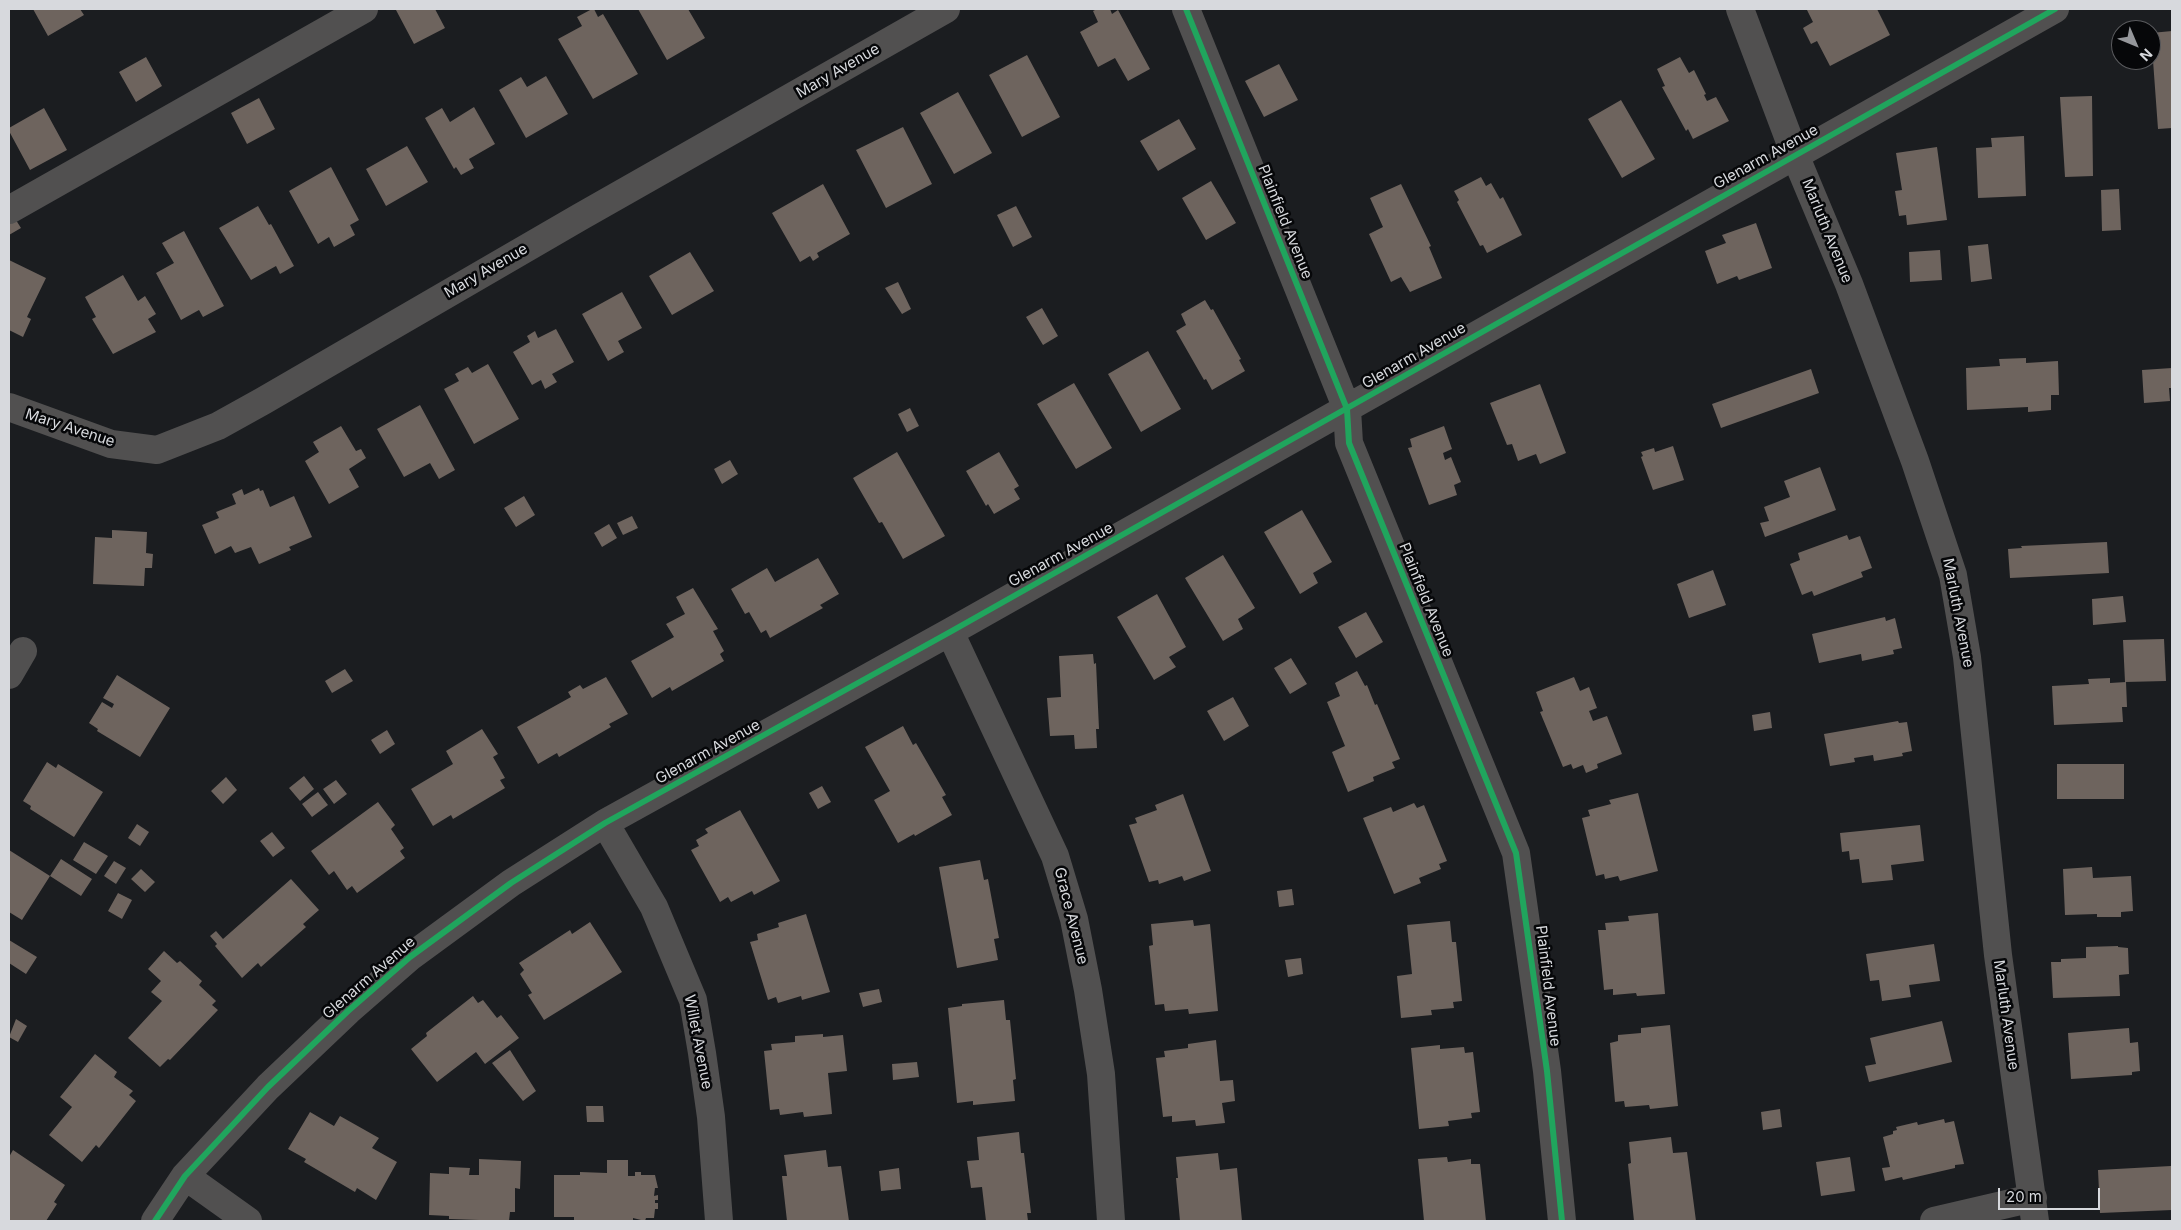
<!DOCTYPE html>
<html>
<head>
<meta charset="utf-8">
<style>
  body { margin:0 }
  #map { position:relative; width:2181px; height:1230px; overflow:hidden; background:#1b1d20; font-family:Inter,sans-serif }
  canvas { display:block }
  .frame { position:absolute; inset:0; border:10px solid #d7d9dd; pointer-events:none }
  .north { position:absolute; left:2111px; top:20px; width:50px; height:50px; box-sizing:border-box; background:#060709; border:1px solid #5a5b5e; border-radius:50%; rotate:135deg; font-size:14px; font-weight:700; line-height:20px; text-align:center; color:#d7d9dd }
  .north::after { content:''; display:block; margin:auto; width:18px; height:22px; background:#95979b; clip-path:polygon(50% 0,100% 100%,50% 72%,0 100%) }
  .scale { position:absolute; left:1998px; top:1188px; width:102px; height:22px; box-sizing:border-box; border:2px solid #d7d9dd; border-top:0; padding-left:6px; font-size:15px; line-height:18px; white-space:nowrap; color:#d7d9dd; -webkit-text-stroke:4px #060709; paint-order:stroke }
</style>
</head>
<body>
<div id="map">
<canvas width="2181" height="1230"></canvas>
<div class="frame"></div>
<div class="north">N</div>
<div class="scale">20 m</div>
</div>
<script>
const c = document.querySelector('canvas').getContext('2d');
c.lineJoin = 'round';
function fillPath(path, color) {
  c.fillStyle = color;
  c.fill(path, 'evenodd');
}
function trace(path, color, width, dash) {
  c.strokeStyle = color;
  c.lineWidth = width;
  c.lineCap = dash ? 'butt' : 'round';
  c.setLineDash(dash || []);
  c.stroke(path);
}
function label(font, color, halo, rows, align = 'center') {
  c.font = font + ' Inter,sans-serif';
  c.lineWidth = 5;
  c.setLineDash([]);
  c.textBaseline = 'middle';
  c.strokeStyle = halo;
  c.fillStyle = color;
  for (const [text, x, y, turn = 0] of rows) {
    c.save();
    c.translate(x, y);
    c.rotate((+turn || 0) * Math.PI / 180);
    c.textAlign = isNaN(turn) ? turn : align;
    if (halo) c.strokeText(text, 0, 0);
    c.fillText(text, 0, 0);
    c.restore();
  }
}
fillPath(new Path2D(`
  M33,9H80L84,15L48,36Z
  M398,9H435L445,28L414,44L396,10Z
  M592,9H594L598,17L603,14L638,74L593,99L558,39L582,26L577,17Z
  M638,9H688L705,38L667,60Z
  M1097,9H1110L1112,14L1118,10L1150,69L1128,81L1115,58L1098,67L1080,32L1098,22L1093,11Z
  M1808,9H1877L1890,35L1830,66L1817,41L1811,44L1803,28L1813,22L1807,10Z
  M2172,31V128L2158,129L2151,33Z
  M1027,55L1060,117L1022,137L989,75Z
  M146,57L162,86L136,102L119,72Z
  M1680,57L1689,73L1694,70L1706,94L1704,95L1707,101L1716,97L1729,121L1693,139L1688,129L1686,131L1662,87L1665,86L1657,69Z
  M1279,64L1298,100L1264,117L1245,81Z
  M546,76L568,114L526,138L499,90L521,77L527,87Z
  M958,92L992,153L954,174L920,113Z
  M2092,96L2093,176L2065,177L2060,97Z
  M259,98L275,129L247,144L231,113Z
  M1621,100L1655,159L1622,178L1588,119Z
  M474,107L495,144L469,159L474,168L461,175L456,167L454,169L425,118L442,108L450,122Z
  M44,108L67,150L30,170L9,131V128Z
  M1179,119L1196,149L1158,171L1140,141Z
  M903,127L932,184L886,208L856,150Z
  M2024,136L2026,196L1978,198L1976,148L1992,147L1991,138Z
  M407,146L428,182L386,206L366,169Z
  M1937,147L1947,220L1907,225L1906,215L1899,216L1895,191L1902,190L1896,153Z
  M331,167L359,220L350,225L355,235L334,247L329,237L318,244L289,191Z
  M1481,177L1486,186L1491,183L1500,199L1503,197L1522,235L1487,253L1483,245L1480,246L1457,202L1459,200L1454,191Z
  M1211,181L1236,223L1206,240L1182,198Z
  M823,184L850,234L817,253L819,257L813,261L810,256L800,262L772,213Z
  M1401,184L1431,246L1429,247L1442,278L1410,292L1401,277L1391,282L1369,234L1383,227L1370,198Z
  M2119,189L2121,230L2102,231L2101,190Z
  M258,206L269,225L271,224L294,266L280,274L276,266L251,280L219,228Z
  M1016,206L1032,237L1013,247L997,215Z
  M14,217L21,228L9,235V220Z
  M1756,223L1772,268L1739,280L1737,276L1717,284L1705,251L1726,243L1722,235Z
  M184,231L224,306L203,317L199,310L181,320L156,273L174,263L162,243Z
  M1988,244L1992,279L1971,282L1968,246Z
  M1940,250L1942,280L1910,282L1909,252Z
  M690,252L714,291L672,315L649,276Z
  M9,260L46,278L27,317L31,319L23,337L9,330Z
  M123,275L138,301L145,296L156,314L148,319L156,332L113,354L92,319L96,317L85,297Z
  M898,282L911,309L902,314L885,288Z
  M622,292L642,328L618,341L624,352L608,361L582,314Z
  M1205,300L1211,310L1213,309L1241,359L1239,360L1245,371L1212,390L1206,379L1204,380L1176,331L1186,325L1181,314Z
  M1042,308L1058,336L1043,345L1026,317Z
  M556,329L574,362L552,374L557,382L545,389L541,380L532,385L513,352L530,342L527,336L535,331L538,338Z
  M1148,351L1181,409L1141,432L1108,374Z
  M2026,358V363L2058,361L2059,395H2051V410L2028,412V407L1967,410L1966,368L2000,366L1999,359Z
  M488,364L519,419L474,444L444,389L459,381L455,374L468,367L472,373Z
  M2172,368V388H2169L2170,401L2144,403L2142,370Z
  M1811,369L1819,393L1721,428L1712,404Z
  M1074,383L1112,448L1076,469L1037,404Z
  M1540,384L1566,453L1540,464L1536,454L1518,461L1512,444L1507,445L1490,403Z
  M420,405L455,470L439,479L430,463L404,477L377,429Z
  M910,408L919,426L907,432L898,414Z
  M341,426L356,451L361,449L366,458L349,469L359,487L329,504L305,461L319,452L313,442Z
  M1444,426L1452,449L1443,453L1445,460L1451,457L1461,482L1454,485L1457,495L1429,505L1408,448L1412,447L1410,439Z
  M1673,446L1684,480L1653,490L1641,457L1643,456L1641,452L1654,448L1655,452Z
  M897,452L945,536L903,559L882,522L879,523L853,478Z
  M999,452L1019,486L1014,489L1020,499L994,514L988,504L986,506L966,471Z
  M730,460L738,474L722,484L714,469Z
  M1820,467L1836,510L1765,537L1760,523L1769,521L1764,507L1790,497L1784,481Z
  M259,488L260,491L263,490L270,507L294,496L312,537L289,547L291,550L259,564L251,547L235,553L231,546L215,554L202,525L219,518L216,512L236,504L232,494L242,489L244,495Z
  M524,496L535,515L516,527L504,508Z
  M1302,510L1332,562L1313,573L1318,583L1300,594L1264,532Z
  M632,516L638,528L623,535L617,523Z
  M609,524L617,538L602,547L594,533Z
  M112,530L147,532L146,553L153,554L152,568H145L144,586L93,584L95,537L112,538Z
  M1847,535L1849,540L1860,536L1872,568L1861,572L1863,577L1814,596L1812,591L1802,595L1790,564L1800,560L1798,553Z
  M2107,542L2109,573L2010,578L2008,549L2022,548L2021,546Z
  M1223,555L1255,608L1238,619L1243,629L1223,641L1185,578Z
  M818,558L839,594L820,605L823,608L770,638L766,630L761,633L749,612L745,614L731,589L767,568L775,582Z
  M1713,570L1726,605L1689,618L1677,584Z
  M693,588L718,629L713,631L724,651L720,654L724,661L672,691L670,687L652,698L631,661L674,637L666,624L685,614L676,597Z
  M1157,594L1186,647L1169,657L1176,667L1154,680L1117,617Z
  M2123,596L2126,622L2093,625L2092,599Z
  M1366,612L1383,642L1356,658L1338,627Z
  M1885,617L1886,621L1895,618L1902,648L1893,650L1894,654L1862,661L1861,654L1819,663L1812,634Z
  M2164,639L2166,681L2125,682L2123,640Z
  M1093,654L1094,664L1096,663L1099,729H1096L1097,748L1075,749L1074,735L1050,736L1047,698L1061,697L1059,656Z
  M1291,658L1307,684L1290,694L1274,668Z
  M345,669L353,681L332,693L325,681Z
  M1357,671L1365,686L1367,685L1375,705L1377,704L1400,759L1392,762L1395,768L1373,777L1374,781L1348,792L1332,752L1345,746L1327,702L1340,696L1335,683Z
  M117,675L170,708L140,757L97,731L98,729L89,723L102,702L112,708L114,704L103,698Z
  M606,677L628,714L609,724L611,727L559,757L557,753L538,764L517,727L571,697L568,692L580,685L583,689Z
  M1574,677L1580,691L1589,687L1597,708L1589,711L1593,721L1607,716L1622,754L1597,764L1598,768L1586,773L1583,765L1573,769L1571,764L1563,767L1540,712L1543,711L1536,692Z
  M2110,678V683L2126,682L2127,707H2122L2123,722L2054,725L2052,686L2089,684L2088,679Z
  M1233,697L1249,726L1224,741L1207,711Z
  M1770,712L1772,728L1754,731L1752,715Z
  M1898,721L1899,723L1907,722L1912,751L1902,753L1903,756L1874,761L1873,755L1854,758L1855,762L1830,766L1824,734Z
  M903,726L913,745L916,743L946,795L942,797L952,815L915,836L914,834L898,843L874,800L890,791L865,747Z
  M482,729L498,754L493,757L505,778L500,780L505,788L453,819L451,815L433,826L411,789L453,764L446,751Z
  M387,730L395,744L380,754L371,740Z
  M47,762L56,768L58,764L103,792L74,837L30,809L31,806L23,801Z
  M2057,764H2124V799H2057Z
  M304,776L314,789L300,801L289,788Z
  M226,777L237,790L223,804L211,791Z
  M336,780L347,794L334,804L323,789Z
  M822,786L831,802L818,809L809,793Z
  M318,792L328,805L312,817L302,804Z
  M1638,793L1658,871L1620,881L1618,876L1605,879L1604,874L1596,876L1582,818L1590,816L1588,810L1611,804L1609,800Z
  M1183,794L1211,871L1184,881L1182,876L1159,884L1158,880L1149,882L1129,825L1137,823L1135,818L1157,810L1155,805Z
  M378,802L395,825L391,829L404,848L400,851L405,858L357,893L352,886L347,890L334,871L329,875L311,851Z
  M1414,803L1417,808L1424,805L1447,861L1439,864L1441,869L1419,878L1421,883L1394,894L1363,818L1391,807L1393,812Z
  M740,810L780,881L754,895L752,891L731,902L728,897L720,902L691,850L699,846L696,840L708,833L705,829Z
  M137,824L149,832L140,846L128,838Z
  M1920,825L1924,861L1891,865L1893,880L1862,883L1859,859L1850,860L1849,851L1842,852L1840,833Z
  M272,832L285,848L273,857L260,841Z
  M84,842L108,856L96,874L73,860Z
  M9,850L50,876L22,920L9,912Z
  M61,859L92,879L81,896L50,876Z
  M980,860L984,880L988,879L999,938L994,939L998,960L957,968L939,867Z
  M114,861L126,868L116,884L104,876Z
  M2092,867L2093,878L2131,876L2133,911L2121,912V917H2097V914L2065,915L2063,869Z
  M141,869L155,882L145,892L131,879Z
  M291,879L319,910L303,924L306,927L261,967L258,963L242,978L215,946L217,944L210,936L216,931L223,939Z
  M1292,889L1294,905L1279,907L1277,891Z
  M118,893L132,900L122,919L108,911Z
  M1658,913L1665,994L1637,996L1636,993L1613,995V989L1604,990L1598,930H1606L1605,923L1629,921L1628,916Z
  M806,914L830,992L802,1000L801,996L778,1003L776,997L768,1000L750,942L758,940L757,934L779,927L778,923Z
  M1193,920L1194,926L1210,924L1218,1011L1189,1014L1188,1009L1165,1011L1164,1004L1155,1005L1149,946L1153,945L1151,924Z
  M1450,921L1452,942H1456L1462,1001L1453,1002L1454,1008L1431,1010L1432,1015L1401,1018L1397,976L1412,974L1407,925Z
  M590,922L622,972L544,1020L528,995L532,993L520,974L524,970L519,963L570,930L572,934Z
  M9,940L37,957L26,974L9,963Z
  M1934,944L1940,981L1909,985L1911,997L1882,1001L1879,980L1870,981L1866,954Z
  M2118,946V947L2128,948L2129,974L2119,975L2120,996L2053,998L2051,962H2061V959L2086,958V947Z
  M164,951L177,963L180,961L202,981L199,985L216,1001L212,1005L218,1010L170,1060L168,1059L160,1067L128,1038L162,1001L151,992L161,981L148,969Z
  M1301,958L1303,974L1288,977L1285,960Z
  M879,989L882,1002L863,1007L859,993Z
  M473,996L478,1003L483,1000L497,1018L501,1015L519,1038L485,1064L476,1052L437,1082L411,1049L427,1036L426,1033Z
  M1004,1000L1006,1020H1010L1016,1079L1013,1080L1015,1101L973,1105V1101L957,1103L948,1008L962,1006V1004Z
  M16,1019L27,1026L18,1042L9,1037Z
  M1942,1021L1952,1062L1869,1082L1865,1066L1876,1064L1870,1038Z
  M1670,1025L1678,1106L1650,1109L1649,1105L1625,1107L1624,1101L1615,1102L1610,1043L1618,1041V1035L1641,1033V1028Z
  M2129,1028L2130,1043L2138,1042L2140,1071L2132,1072V1075L2071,1079L2068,1033Z
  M823,1034V1037L843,1035L847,1071L828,1073L832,1114L804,1117L803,1112L780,1115L779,1109L770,1110L764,1051L772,1050L771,1044L795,1042V1036Z
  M1216,1040L1220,1081L1233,1080L1235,1101L1222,1103L1225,1123L1196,1126L1195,1120L1172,1122V1116L1163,1117L1156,1058L1165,1057L1164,1051L1188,1048V1044Z
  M1440,1045V1049L1464,1047L1465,1053L1473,1052L1480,1112L1471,1113L1472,1118L1448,1121L1449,1126L1419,1129L1411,1048Z
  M510,1050L536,1091L523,1101L492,1063Z
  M95,1054L117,1072L114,1077L133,1091L129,1095L136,1101L99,1148L96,1145L82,1162L49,1135L72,1107L60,1097Z
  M917,1062L919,1077L893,1080L892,1064Z
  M586,1106H603L604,1122H587Z
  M1780,1109L1782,1127L1763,1130L1761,1112Z
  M310,1112L334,1126L340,1116L379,1138L372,1148L397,1162L376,1200L357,1188L355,1192L304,1162L306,1159L288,1149Z
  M1944,1119L1945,1123L1954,1121L1964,1164L1955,1165V1168L1903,1180L1902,1177L1885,1181L1882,1168L1890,1167L1883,1137L1893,1134V1131L1897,1130L1896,1127L1917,1122L1918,1125Z
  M1019,1132L1021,1153H1024L1031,1213H1027L1028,1221H986L982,1187L971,1188L967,1161L979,1160L977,1137Z
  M1671,1137L1673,1153L1687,1152L1696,1221H1634L1628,1164L1631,1163L1629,1142Z
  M13,1150L65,1185L54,1202L57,1204L46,1221H9V1157Z
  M826,1150L828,1167L841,1166L849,1221H787L782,1176H787L784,1155Z
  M1218,1153L1220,1170L1237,1168L1242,1221H1180L1176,1178H1178L1176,1157Z
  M1447,1157L1448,1162L1471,1159V1164H1480L1486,1221H1424L1418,1159Z
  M1850,1157L1855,1191L1821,1196L1816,1162Z
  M479,1159L521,1161L520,1189L515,1188V1212H510L509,1221L449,1219V1216L429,1215L430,1173L449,1174V1167L470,1168L469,1175H479Z
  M607,1160H628V1176H635V1172H641V1175H655L658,1188H655L654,1196L658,1195V1200H655V1203H658V1209H655L654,1218H646L645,1221L633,1218V1221H574V1217H554V1175H580V1172L607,1173Z
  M2171,1166L2172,1210L2100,1213L2098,1170Z
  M899,1168L901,1189L881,1191L879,1171Z`), '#6e645e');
trace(new Path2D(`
  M1186,9L1347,409L1349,443L1516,853L1547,1071L1562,1221
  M1740,9L1795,155L1849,284L1915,461L1953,575L1967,657L1998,955L2035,1221
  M9,210L364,9
  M9,407L111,444L157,450L218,426L263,401L580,217L946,9
  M950,632L1055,856L1074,919L1088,990L1101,1074L1111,1221
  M9,675L23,651
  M605,823L654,907L693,1000L702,1053L711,1117L719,1221
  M185,1176L248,1221
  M155,1221L185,1176L268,1087L348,1011L410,957L511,883L605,823L950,632L2055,9
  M1934,1221L2033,1198`), '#515050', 28);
trace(new Path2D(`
  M1186,9L1347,409L1349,443L1516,853L1547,1071L1562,1221
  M155,1221L185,1176L268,1087L348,1011L410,957L511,883L605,823L950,632L2055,9`), '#20a55d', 6);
label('15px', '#d7d9dd', '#060709', [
  ["Mary Avenue",838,71,-30],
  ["Glenarm Avenue",1766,157,-29],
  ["Plainfield Avenue",1285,222,68],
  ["Marluth Avenue",1827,231,68],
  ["Mary Avenue",486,271,-30],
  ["Glenarm Avenue",1414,356,-30],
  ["Mary Avenue",70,428,18],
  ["Glenarm Avenue",1061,555,-29],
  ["Plainfield Avenue",1426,600,68],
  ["Marluth Avenue",1958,613,79],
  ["Glenarm Avenue",708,752,-29],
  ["Grace Avenue",1071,916,76],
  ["Glenarm Avenue",369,978,-41],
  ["Plainfield Avenue",1548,986,83],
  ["Marluth Avenue",2006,1015,82],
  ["Willet Avenue",698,1042,79]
]);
</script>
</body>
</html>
